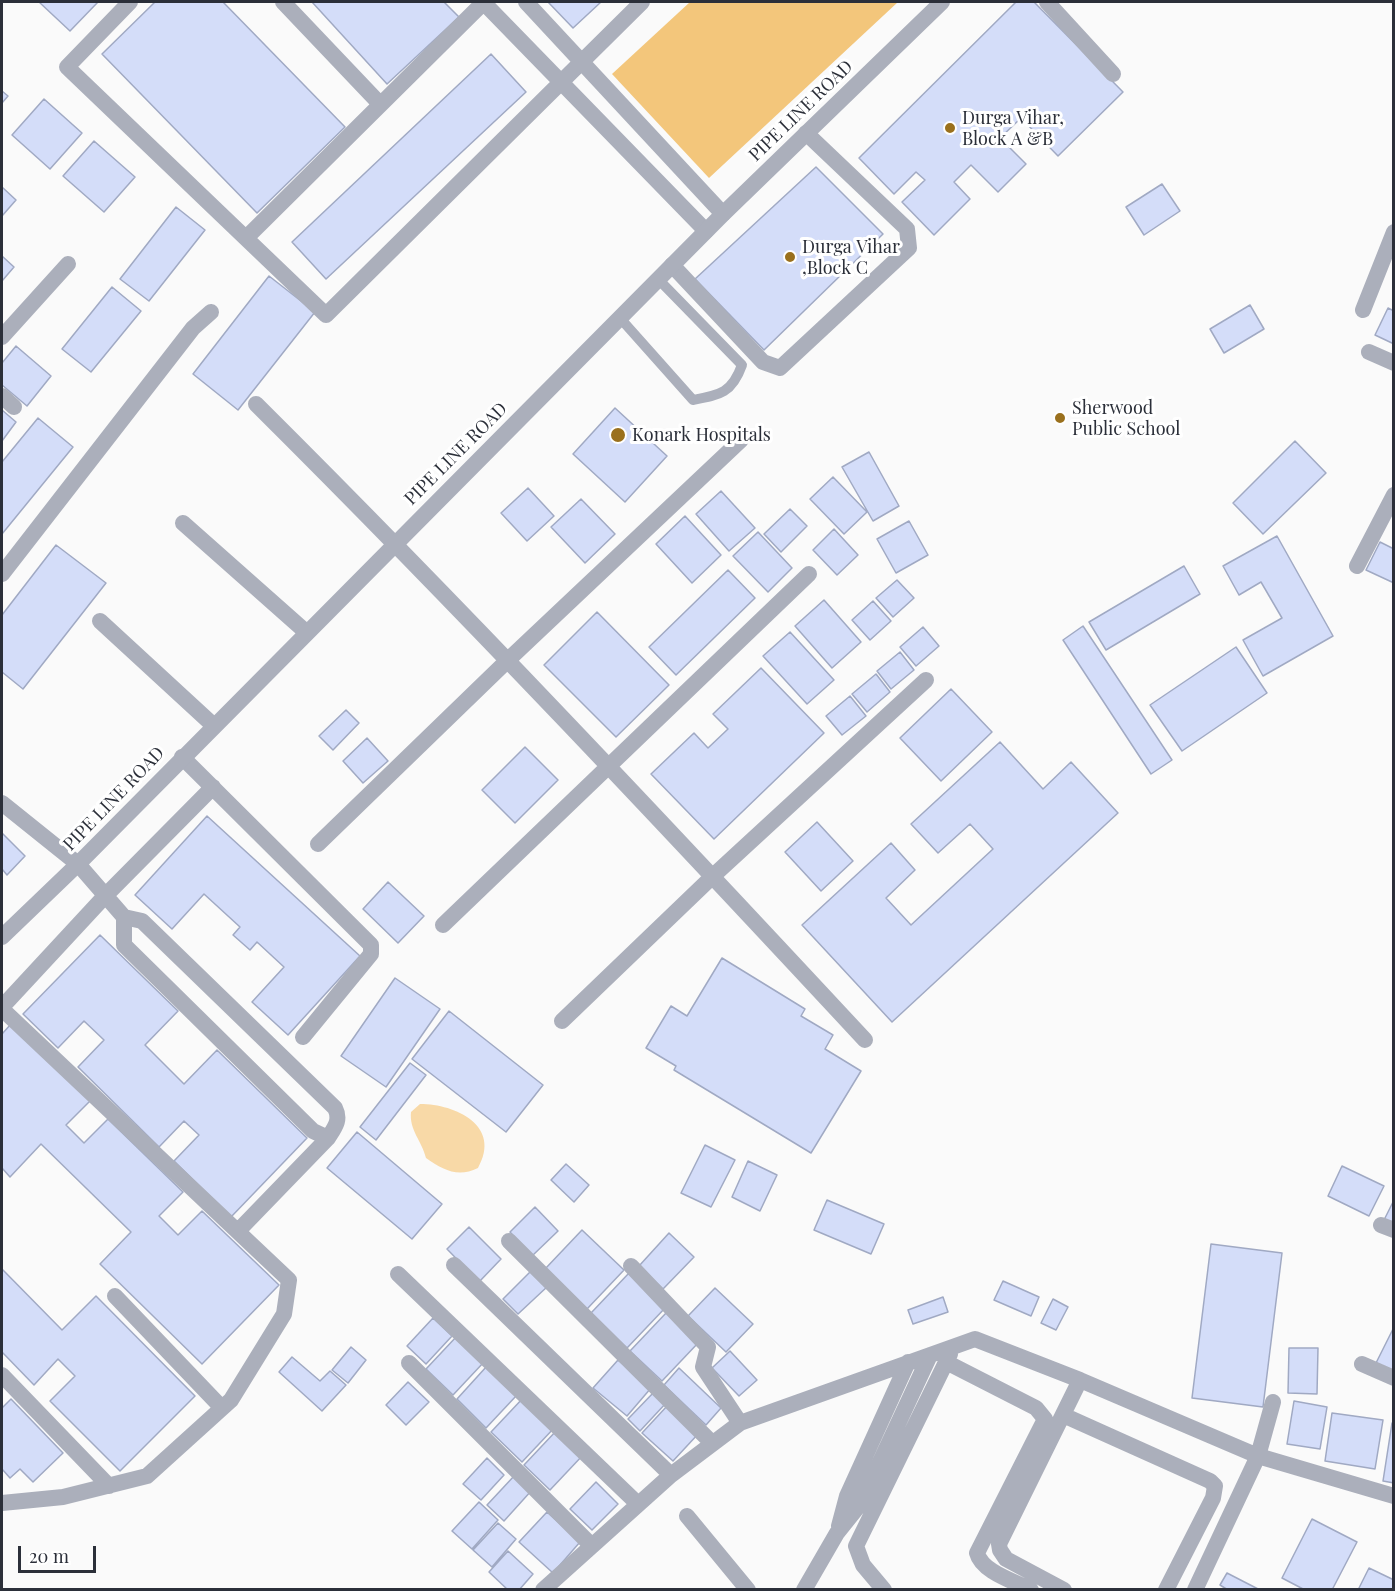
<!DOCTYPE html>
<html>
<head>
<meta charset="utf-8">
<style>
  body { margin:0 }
  #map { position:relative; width:1395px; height:1591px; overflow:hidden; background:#fafafa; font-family:"Playfair Display",serif }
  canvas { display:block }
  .frame { position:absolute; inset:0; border:3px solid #2b2f39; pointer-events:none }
  .scale { position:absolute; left:18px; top:1546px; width:78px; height:27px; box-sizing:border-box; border:3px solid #2b2f39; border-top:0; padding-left:8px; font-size:18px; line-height:21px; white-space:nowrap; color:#2b2f39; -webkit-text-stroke:4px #fff; paint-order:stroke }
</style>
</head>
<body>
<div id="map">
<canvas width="1395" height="1591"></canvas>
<div class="frame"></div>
<div class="scale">20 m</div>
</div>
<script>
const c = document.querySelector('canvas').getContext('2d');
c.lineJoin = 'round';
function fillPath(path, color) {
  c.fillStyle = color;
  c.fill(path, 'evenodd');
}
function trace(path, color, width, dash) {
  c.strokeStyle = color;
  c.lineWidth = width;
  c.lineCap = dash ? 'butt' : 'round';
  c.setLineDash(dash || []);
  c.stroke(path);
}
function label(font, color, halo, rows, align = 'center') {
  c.font = font + ' "Playfair Display",serif';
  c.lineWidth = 6;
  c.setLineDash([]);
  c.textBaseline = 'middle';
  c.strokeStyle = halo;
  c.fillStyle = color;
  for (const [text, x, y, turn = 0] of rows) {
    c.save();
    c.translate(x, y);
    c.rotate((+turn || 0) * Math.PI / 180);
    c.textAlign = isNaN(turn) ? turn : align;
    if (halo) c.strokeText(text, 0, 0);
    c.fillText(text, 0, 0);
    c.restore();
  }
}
fillPath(new Path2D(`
  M690,2H898L709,178L612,74Z`), '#f3c67b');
fillPath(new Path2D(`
  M420,1104C456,1104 502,1126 478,1168C458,1178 443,1170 426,1158C422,1141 409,1130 411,1112Z`), '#f8d9a7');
const building = new Path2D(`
  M39,2H98L70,31Z
  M155,2H223L345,127L257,213L102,54Z
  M312,2H444L459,17L387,84Z
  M548,2H601L573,28Z
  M1016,2H1034L1123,92L1058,156L1021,118L1000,138L1026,164L998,192L971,165L954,182L970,199L934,235L902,202L925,180L916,172L894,194L859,158Z
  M491,54L526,92L326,279L292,242Z
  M2,91L8,96L2,103Z
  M44,99L82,133L50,169L12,135Z
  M94,141L135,177L104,212L63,176Z
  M816,167L883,234L764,350L695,279Z
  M1162,184L1180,211L1144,235L1126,207Z
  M2,187L16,200L2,216Z
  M176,207L205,230L149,301L120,279Z
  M2,256L14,267L2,281Z
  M269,276L315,312L238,410L193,374Z
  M112,287L141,311L91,372L62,349Z
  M1250,305L1264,329L1224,353L1210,329Z
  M1388,308L1394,311V344L1375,335Z
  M16,346L51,376L27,406L2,385V363Z
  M615,408L667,456L625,502L573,454Z
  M2,410L16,422L2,441Z
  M38,418L73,447L2,534V462Z
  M1295,441L1326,473L1263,534L1233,503Z
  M869,452L899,506L873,521L842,467Z
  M833,477L867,512L844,534L810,499Z
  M528,488L554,516L527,541L501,513Z
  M721,491L755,528L729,551L696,514Z
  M581,499L615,534L585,563L551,527Z
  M790,509L807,526L781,552L764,534Z
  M685,516L721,555L692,583L656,544Z
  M909,521L928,555L896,573L877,539Z
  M834,529L858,555L837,575L813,550Z
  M758,532L792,568L768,592L733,556Z
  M1277,536L1333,636L1263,676L1243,640L1282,618L1261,582L1239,595L1223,566Z
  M1380,542L1394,549V583L1366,570Z
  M56,545L106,583L23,689L2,672V615Z
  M1184,566L1200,594L1106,650L1089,622Z
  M728,570L755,598L676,675L649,647Z
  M897,580L914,598L893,617L876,598Z
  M824,600L861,642L832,668L795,626Z
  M873,601L891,621L870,640L852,620Z
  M597,612L669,685L616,737L544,665Z
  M1083,626L1172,760L1151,774L1063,640Z
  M923,627L939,646L916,666L900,647Z
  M790,632L834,680L807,704L763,656Z
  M1236,647L1267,693L1182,751L1150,705Z
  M900,652L914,670L891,689L877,671Z
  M761,668L824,733L714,839L651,774L694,733L708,748L728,729L713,714Z
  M876,674L890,692L867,712L852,694Z
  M951,689L992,732L941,781L900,738Z
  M850,696L866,716L842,735L826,716Z
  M346,710L359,723L333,750L319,736Z
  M367,738L388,761L363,783L343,761Z
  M1000,742L1043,789L1071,762L1118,813L892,1022L802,925L891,843L915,870L886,898L911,925L993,849L970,824L938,853L911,824Z
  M525,747L558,780L515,823L482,790Z
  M207,816L360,956L288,1035L252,1002L284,967L257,942L250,950L233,935L240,927L204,894L172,929L135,895Z
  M817,822L853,861L821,891L785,852Z
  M2,833L25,856L7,875L2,869Z
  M388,882L424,916L398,943L363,909Z
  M100,935L178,1011L145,1045L184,1084L217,1050L307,1138L231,1217L174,1161L199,1135L184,1121L159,1147L78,1067L104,1040L84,1021L58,1048L23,1014Z
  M722,958L805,1009L801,1016L833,1035L825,1049L861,1071L811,1153L674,1070L676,1066L646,1048L671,1006L687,1016Z
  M395,978L440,1009L386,1087L341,1056Z
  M449,1011L543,1085L506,1132L412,1059Z
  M11,1024L90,1101L66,1125L84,1143L108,1119L183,1192L159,1216L178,1235L202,1211L279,1285L202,1364L100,1264L131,1232L41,1144L10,1177L2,1168V1034Z
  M410,1063L426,1075L376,1140L360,1127Z
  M357,1132L442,1204L412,1239L327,1168Z
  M705,1145L735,1160L711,1207L681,1193Z
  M748,1161L777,1175L760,1211L732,1197Z
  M566,1164L589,1185L574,1202L551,1180Z
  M1342,1166L1384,1186L1369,1216L1328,1196Z
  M827,1200L884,1224L871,1254L814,1230Z
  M1394,1200V1227L1383,1222Z
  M535,1207L558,1231L532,1256L510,1232Z
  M469,1227L501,1259L479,1282L447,1249Z
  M582,1230L624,1270L587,1309L545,1269Z
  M669,1233L694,1257L663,1289L639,1266Z
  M1211,1244L1282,1253L1263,1407L1192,1398Z
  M2,1269L62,1330L96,1296L195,1396L120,1471L50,1401L75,1376L58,1359L34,1385L2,1352Z
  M532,1270L548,1286L518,1314L503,1299Z
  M629,1273L666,1307L627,1348L591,1313Z
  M1003,1281L1039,1297L1031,1316L994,1300Z
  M715,1288L753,1324L726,1352L688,1316Z
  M943,1297L948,1312L913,1324L908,1310Z
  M1053,1299L1068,1307L1056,1330L1041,1323Z
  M667,1312L699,1342L662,1381L630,1351Z
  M433,1318L452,1336L426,1364L407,1346Z
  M1394,1327V1372L1376,1363Z
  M457,1336L484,1362L453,1395L426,1369Z
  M351,1347L366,1360L348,1383L332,1370Z
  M1289,1348H1318L1317,1394L1288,1393Z
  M730,1351L757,1380L739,1396L712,1368Z
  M292,1357L320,1381L330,1371L346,1385L322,1411L279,1372Z
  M618,1360L651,1388L627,1416L593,1388Z
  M487,1366L517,1395L486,1428L457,1399Z
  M679,1368L721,1408L706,1425L664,1385Z
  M408,1382L429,1402L406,1425L386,1405Z
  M655,1391L667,1402L640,1431L628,1419Z
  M524,1397L555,1427L522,1462L491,1432Z
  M11,1399L63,1453L33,1482L20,1469L10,1478L2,1469V1408Z
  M1294,1401L1327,1407L1320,1449L1287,1444Z
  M668,1405L699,1433L673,1461L642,1433Z
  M1332,1413L1383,1420L1375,1469L1325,1461Z
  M1392,1423H1394V1483L1383,1481Z
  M557,1430L583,1455L550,1490L524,1465Z
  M487,1458L504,1475L481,1500L463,1484Z
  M515,1475L532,1490L504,1521L487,1505Z
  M596,1482L618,1504L592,1530L570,1509Z
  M479,1502L498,1520L472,1549L452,1531Z
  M547,1512L580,1542L553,1573L519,1542Z
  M1312,1519L1357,1542L1332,1590H1305L1282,1578Z
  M498,1523L516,1539L492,1567L473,1550Z
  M508,1551L533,1574L519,1590H508L489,1572Z
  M1369,1568L1394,1580V1590H1358Z
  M1227,1573L1260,1590H1228L1220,1585Z`);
fillPath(building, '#d4ddf9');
trace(building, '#a0a9c3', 1.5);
trace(new Path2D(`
  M620,318L693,400C720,395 732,393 742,365L659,280`), '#abafbb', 10);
trace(new Path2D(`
  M130,2L67,67L326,315L642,2
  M283,2L380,104
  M483,2L706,231
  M526,2L723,214
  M1047,2L1113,74
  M246,238L484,2
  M672,265L763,362L780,368L909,248L907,229L806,133
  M1363,310L1394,232
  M2,337L68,264
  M1369,352L1394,363
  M2,396L14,407
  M256,404C464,611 665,825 865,1040
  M183,523L306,632
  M1357,566L1394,495
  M2,574L193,328L211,312
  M100,621L213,725
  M182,757L371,945V954L303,1037
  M2,803L78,864L124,917L142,921L335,1108C341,1120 335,1127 328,1138L238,1231
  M318,844L508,660L741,440
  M124,917V945L313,1131L328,1138
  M443,925L809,574
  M2,1007L105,896L213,787
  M2,1009L289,1280L284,1314L231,1400L147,1476L63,1497L2,1503
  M562,1021L713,876L926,680
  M1381,1225L1394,1230
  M509,1241L711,1442
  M454,1265L671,1475
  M631,1266L708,1347L703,1367L740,1423
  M398,1274L638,1504
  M115,1296L222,1408
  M946,1362L1036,1408L1045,1419L977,1553C982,1572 1014,1581 1031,1590
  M409,1363L592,1546
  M1362,1364L1394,1378
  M2,1375L109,1486
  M1063,1415L1210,1481L1215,1486L1213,1498L1166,1590
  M687,1516L748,1590
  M839,1526L847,1496L908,1362
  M543,1590L671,1475L740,1423L975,1339L1080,1380L1258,1456L1394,1496
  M804,1590L837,1533L861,1503L930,1355
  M884,1590L863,1565L856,1546L950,1354
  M1064,1590L1006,1559L1000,1550L999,1544L1080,1380
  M1195,1590L1258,1456L1273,1402`), '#abafbb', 16);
trace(new Path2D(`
  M2,937L78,864L723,214L942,2`), '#abafbb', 16);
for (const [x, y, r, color] of [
  [950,128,6,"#9a701d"],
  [790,257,6,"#9a701d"],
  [1060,418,6,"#9a701d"],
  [618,435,8,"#9a701d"]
]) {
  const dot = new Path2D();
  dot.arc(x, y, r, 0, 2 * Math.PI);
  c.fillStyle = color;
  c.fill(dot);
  trace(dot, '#fff', 2);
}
label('18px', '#2b2f39', '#fff', [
  ["PIPE LINE ROAD",801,111,-44],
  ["PIPE LINE ROAD",456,454,-45],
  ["PIPE LINE ROAD",114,799,-46]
]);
label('18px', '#2b2f39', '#fff', [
  ["Durga Vihar,",962,118],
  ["Block A &B",962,139],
  ["Durga Vihar",802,247],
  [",Block C",802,268],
  ["Sherwood",1072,408],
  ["Public School",1072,429],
  ["Konark Hospitals",632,435]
], 'left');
</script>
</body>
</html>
